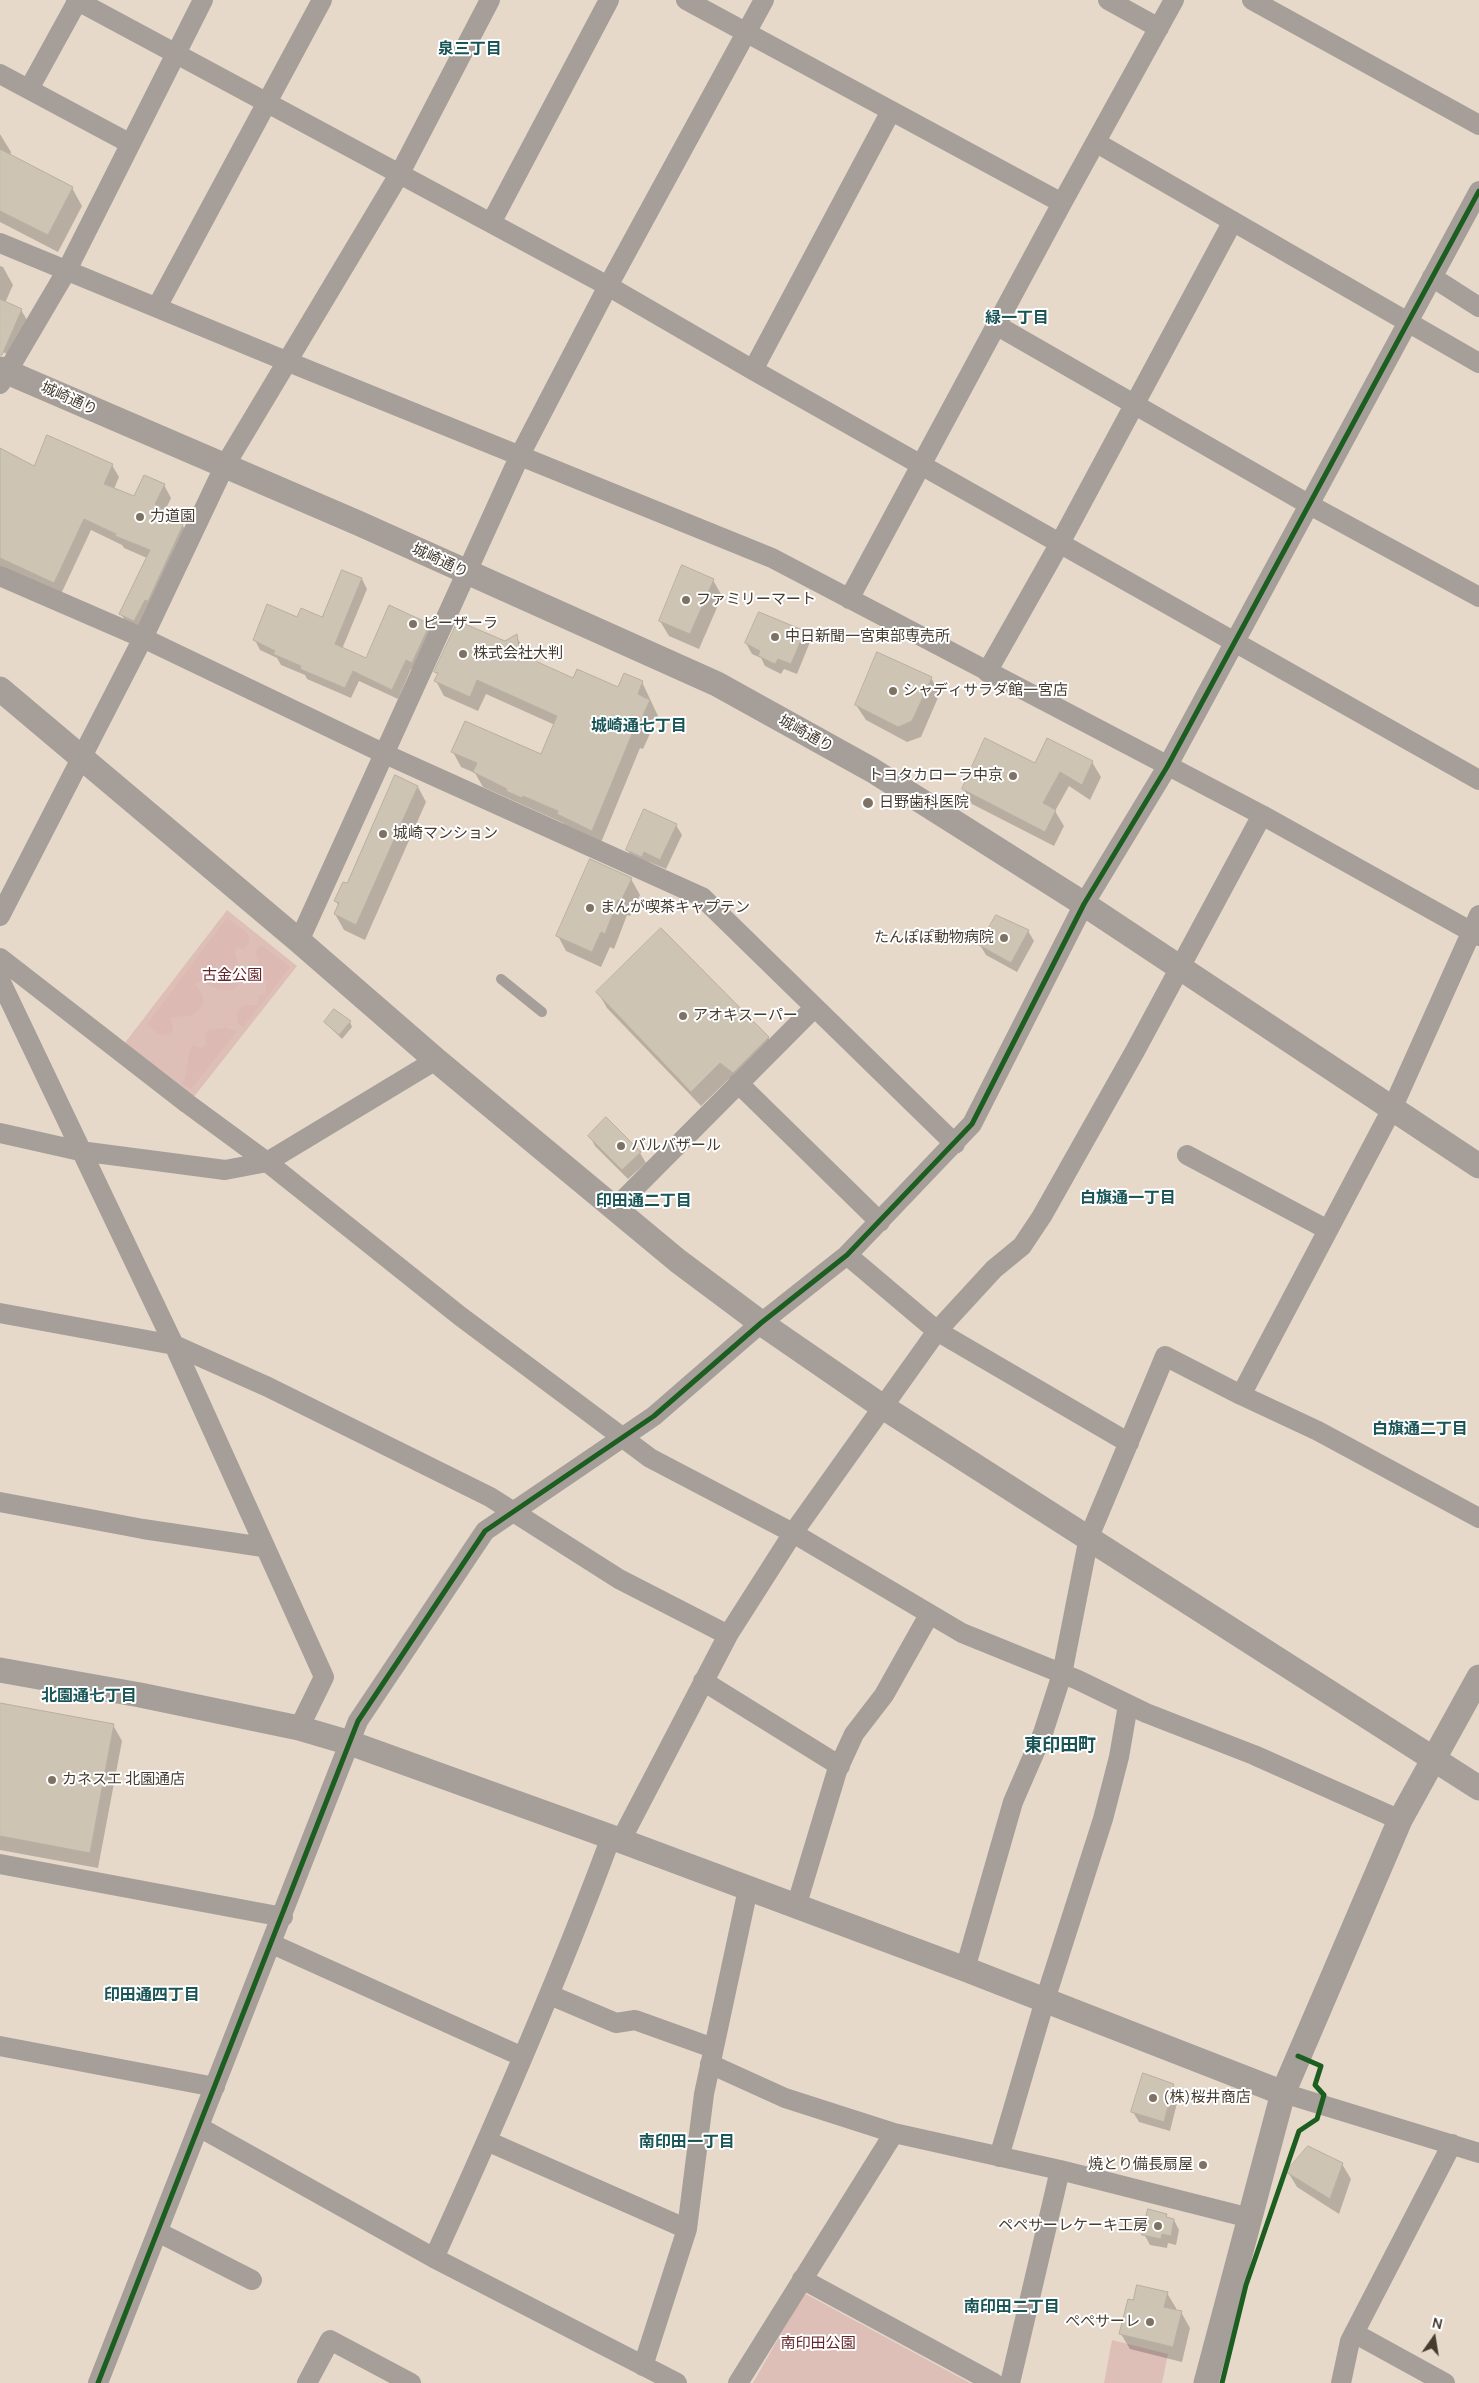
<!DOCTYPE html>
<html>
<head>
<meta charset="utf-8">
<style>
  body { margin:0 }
  #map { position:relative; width:1479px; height:2383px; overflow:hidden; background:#e7d9ca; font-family:Manrope,sans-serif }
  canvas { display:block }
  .north { position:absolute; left:1409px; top:2313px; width:50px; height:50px; -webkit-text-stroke:4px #fff; paint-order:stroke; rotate:13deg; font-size:14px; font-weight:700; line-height:20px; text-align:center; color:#453b2f }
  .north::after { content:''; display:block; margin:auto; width:18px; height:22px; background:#453b2f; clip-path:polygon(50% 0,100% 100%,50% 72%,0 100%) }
</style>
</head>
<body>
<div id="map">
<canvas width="1479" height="2383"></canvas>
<div class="north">N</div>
</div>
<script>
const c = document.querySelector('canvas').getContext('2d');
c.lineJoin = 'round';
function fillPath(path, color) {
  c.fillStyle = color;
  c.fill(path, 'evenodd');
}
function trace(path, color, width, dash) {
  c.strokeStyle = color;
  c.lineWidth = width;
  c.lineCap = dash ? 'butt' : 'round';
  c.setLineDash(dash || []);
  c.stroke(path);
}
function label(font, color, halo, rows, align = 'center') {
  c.font = font + ' Manrope,"Noto Sans JP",sans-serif';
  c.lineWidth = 4;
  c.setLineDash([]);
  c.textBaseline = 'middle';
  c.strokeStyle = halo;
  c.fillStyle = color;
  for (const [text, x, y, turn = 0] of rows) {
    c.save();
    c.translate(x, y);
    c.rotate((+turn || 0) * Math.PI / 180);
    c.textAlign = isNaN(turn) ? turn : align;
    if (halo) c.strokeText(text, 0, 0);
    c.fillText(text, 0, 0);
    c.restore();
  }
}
fillPath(new Path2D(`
  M227,910L297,966L193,1098L124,1044Z
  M804,2293L970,2383H753Z
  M1112,2340L1168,2354L1162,2383H1104Z`), '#ddbfb8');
fillPath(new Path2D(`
  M227,918L248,934L249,942L244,949L237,948L235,953L241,977L235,989C223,992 212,988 202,981L195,984L201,992L204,1003C189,1023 189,1013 170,1018L173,1026L171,1035L159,1034L147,1024Z
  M261,945L290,967L243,1027L238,1023L237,1012L245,1005H258L259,995H265C270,982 257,965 256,950Z
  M226,1028L237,1031L191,1089L182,1083C189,1074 187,1056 192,1045L202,1048L207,1045L204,1035L208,1030Z`), '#dcb9b2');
fillPath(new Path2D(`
  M0,134L11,152L10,155L72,188L82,206L58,252L0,222Z
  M0,266L3,267L13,285L5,303L21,310L32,328L18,358L0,351Z
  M0,450L34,467L112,465L119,477L114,489L135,498L164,485L171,498L164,513L166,518L183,526L190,538L141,633L128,626L121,614L147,558L124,548L122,545L91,530L61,594L0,566Z
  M362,579L367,589L342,649L366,659L429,624L435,635L418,672L411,669L398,699L359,681L351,698L307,679L305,675L281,665L277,658L260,650L255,640L298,619H323Z
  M713,580L722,596L699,649L669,636L660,621Z
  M760,613L805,632L810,642L797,674L784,669L781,674L765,666L761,658L752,654L746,643Z
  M516,636L525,651L526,658L574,680L618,688L642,682L658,716L643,749L640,748L600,845L567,829L563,823L483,787L475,773L461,767L453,752L542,756L555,725L486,694L478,711L444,696L436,681L438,676L436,672Z
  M931,678L940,693L921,737L907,742L866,720L856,705Z
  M1074,753L1092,762L1101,777L1090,800L1069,786L1055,811L1064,826L1054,846L972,804L964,789Z
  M418,787L426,802L365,940L344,930L335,914L339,907L336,901Z
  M676,825L682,835L666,869L649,862L647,866L633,860L627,849Z
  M631,879L640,895L630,916L627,915L614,949L610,947L601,967L566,951L558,936Z
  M1028,931L1034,941L1017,972L986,955L980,945Z
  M598,992L768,1037L777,1053L742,1087L730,1078L701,1106L607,1008Z
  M350,1022L352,1027L342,1039L326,1023Z
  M606,1119L640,1153L646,1163L628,1179L595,1146L590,1136Z
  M0,1704L113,1725L122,1741L98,1868L0,1850Z
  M1173,2085L1179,2095L1170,2131L1139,2122L1133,2112Z
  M1342,2164L1351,2179L1339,2214L1297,2187L1288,2172Z
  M1166,2215L1168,2219L1174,2220L1179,2230L1176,2245L1168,2243L1167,2248L1150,2245L1144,2234Z
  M1167,2293L1176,2308V2311L1181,2312L1190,2328L1182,2362L1130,2349L1121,2334L1134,2302Z`), '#0003');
const building = new Path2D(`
  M0,149L73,187L48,235L0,211Z
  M0,299L22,309L2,355H0Z
  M47,435L113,464L104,484L134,496L144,475L165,484L155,504L161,507L158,513L183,525L148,601L145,600L134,621L119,614L150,550L115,536L116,534L84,519L54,583L0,558V448L34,466Z
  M682,565L714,579L690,634L659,621Z
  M342,570L362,578L335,644L366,658L389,605L430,624L412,663L406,660L392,690L353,671L345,688L300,669L301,666L273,654L275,651L253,640L267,604L297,617L301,608L322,617Z
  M759,612L805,631L791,664L778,659L775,664L758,656L760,651L745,643Z
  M458,621L505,641L517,634L520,654L573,678L577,669L618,687L624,673L643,681L638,694L650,700L634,735L632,734L592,831L557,814L558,811L523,796L522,798L506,791L507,789L473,772L477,763L451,752L465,721L541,754L557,716L477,680L470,697L434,681L438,673L434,672Z
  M877,652L932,677L912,721L898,727L855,705Z
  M985,738L1035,763L1047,738L1093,761L1082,785L1060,772L1043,803L1056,810L1045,832L962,789Z
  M395,775L418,786L356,925L334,914L339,903L334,901L343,882L347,883Z
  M644,809L677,824L660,860L644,852L642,857L626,850Z
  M590,859L632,878L621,901L618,900L605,934L601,932L592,952L556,936Z
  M996,915L1029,930L1011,963L979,945Z
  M661,928L769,1037L733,1073L720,1063L691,1092L596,992Z
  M334,1009L351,1021L339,1035L324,1022Z
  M606,1117L641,1152L622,1170L588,1136Z
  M0,1703L114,1724L90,1853L0,1836Z
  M1143,2073L1174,2084L1164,2122L1131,2112Z
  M1308,2146L1343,2163L1330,2199L1286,2172Z
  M1148,2209L1167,2214L1166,2217L1174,2219L1171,2236L1162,2234L1161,2239L1142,2235Z
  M1137,2285L1168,2292L1164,2307L1182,2311L1173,2347L1119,2334L1128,2299L1133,2300Z`);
fillPath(building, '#cdc4b4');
trace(building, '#b7afa1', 1);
trace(new Path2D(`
  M501,979L542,1012`), '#a69f99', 10);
trace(new Path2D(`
  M76,0L608,286L753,370L1479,780
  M686,0L1062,203
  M1108,0L1159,28
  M1252,0L1479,125
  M0,74L129,143
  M29,89L78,0
  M1097,143L1479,363
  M491,223L609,0
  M0,243L286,361L772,558L1262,815L1479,936
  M1432,277L1479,307
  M157,307L322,0
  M996,325L1308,504L1479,597
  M753,370L891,111
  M0,384L67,270L203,0
  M0,576L143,638L385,754L702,897L955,1144
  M849,599L1062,203L1174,0
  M987,672L1060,543L1233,221
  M0,916L143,638L224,467L400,173L490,0
  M299,941L520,455L608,286L764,0
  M0,958L188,1104L267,1162L460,1316L650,1458L793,1533L962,1633L1078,1680L1146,1713L1254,1755L1400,1820
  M0,980L174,1345L324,1677L299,1728
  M738,1083L880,1222
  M0,1133L80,1151L225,1170L267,1162L436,1060
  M1187,1155L1328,1230
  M615,1208L814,1008
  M847,1255L937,1331L1129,1443
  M0,1313L174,1345L268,1387L490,1497L619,1579L728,1635
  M1241,1395L1392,1109L1479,915
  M0,1502L143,1529L263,1547
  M703,1681L840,1766
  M621,1840L728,1635L793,1533L937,1331L994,1269L1022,1246L1042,1216L1135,1051L1262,815
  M0,1864L283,1917
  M796,1907L837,1771L854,1734L884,1695L929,1615
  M272,1944L523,2057
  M965,1969L1013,1802L1043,1733L1062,1674L1089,1537L1165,1356L1241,1395L1318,1431L1479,1518
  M550,1995L616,2023L635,2020L713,2048
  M0,2046L215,2087
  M710,2064L785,2098L894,2133L1060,2170L1250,2218
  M1283,2093L1479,2153
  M199,2127L434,2258L677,2383
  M487,2141L687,2229
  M999,2157L1045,2000L1103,1819L1119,1757L1128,1705
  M158,2232L252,2280
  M434,2258C497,2120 558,1980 611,1837
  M802,2279L994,2383
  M1354,2333L1445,2383
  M643,2366L687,2229L704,2094L748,1889
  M98,2383L358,1721L485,1531L654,1416L761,1323L847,1255L972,1124L1084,904L1167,767L1479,191
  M307,2383L330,2340L411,2383
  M738,2383L894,2133
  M1010,2383L1060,2170
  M1341,2383L1350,2341L1452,2144`), '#a69f99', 20);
trace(new Path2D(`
  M0,369L358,523L717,684L872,770L1084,904L1479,1166
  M0,689L299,941L436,1060L678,1261L761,1323L883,1407L1479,1788
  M0,1670L140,1695L299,1728L350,1743L611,1837L965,1969L1283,2093
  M1206,2383L1283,2093L1400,1820L1479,1677`), '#a69f99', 25);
trace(new Path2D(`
  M98,2383L358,1721L485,1531L654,1416L761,1323L847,1255L972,1124L1084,904L1167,767L1479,191
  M1222,2383L1246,2285L1299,2131L1317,2119L1324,2095L1315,2085L1321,2066L1298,2056`), '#1b5e20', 5);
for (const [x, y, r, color] of [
  [140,517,5,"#7e7265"],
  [686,600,5,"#7e7265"],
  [413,624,5,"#7e7265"],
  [775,637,5,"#7e7265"],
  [463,654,5,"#7e7265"],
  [893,691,5,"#7e7265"],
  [1013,776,5,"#7e7265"],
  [868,803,6,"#7e7265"],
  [383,834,5,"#7e7265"],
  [590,908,5,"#7e7265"],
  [1004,938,5,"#7e7265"],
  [683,1016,5,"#7e7265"],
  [621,1146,5,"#7e7265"],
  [52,1780,5,"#7e7265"],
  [1153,2098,5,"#7e7265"],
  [1203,2165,5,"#7e7265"],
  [1158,2226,5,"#7e7265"],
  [1150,2322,5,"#7e7265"]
]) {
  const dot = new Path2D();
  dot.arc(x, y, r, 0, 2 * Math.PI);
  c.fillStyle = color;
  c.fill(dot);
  trace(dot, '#fff', 2);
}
label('15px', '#453b2f', '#fff', [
  ["城崎通り",69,399,24],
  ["城崎通り",440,561,25],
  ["城崎通り",806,734,29]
]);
label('15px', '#453b2f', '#fff', [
  ["力道園",150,517],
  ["ファミリーマート",696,600],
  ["ピーザーラ",423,624],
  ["中日新聞一宮東部専売所",785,637],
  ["株式会社大判",473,654],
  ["シャディサラダ館一宮店",903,691],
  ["トヨタカローラ中京",1003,776,"right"],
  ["日野歯科医院",879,803],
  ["城崎マンション",393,834],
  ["まんが喫茶キャプテン",600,908],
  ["たんぽぽ動物病院",994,938,"right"],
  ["アオキスーパー",693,1016],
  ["バルバザール",631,1146],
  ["カネスエ 北園通店",62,1780],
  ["(株)桜井商店",1163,2098],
  ["焼とり備長扇屋",1193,2165,"right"],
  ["ペペサーレケーキ工房",1148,2226,"right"],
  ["ぺぺサーレ",1140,2322,"right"]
], 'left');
label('15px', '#642429', '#fff', [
  ["古金公園",232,976],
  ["南印田公園",818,2344]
]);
label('bold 16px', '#195556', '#fff', [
  ["泉三丁目",470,50],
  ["緑一丁目",1017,319],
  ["城崎通七丁目",639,727],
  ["白旗通一丁目",1128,1199],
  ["印田通二丁目",644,1202],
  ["白旗通二丁目",1420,1430],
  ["北園通七丁目",89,1697],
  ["印田通四丁目",152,1996],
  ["南印田一丁目",687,2143],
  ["南印田二丁目",1012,2308]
]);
label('bold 18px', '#195556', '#fff', [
  ["東印田町",1060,1746]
]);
</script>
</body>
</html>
